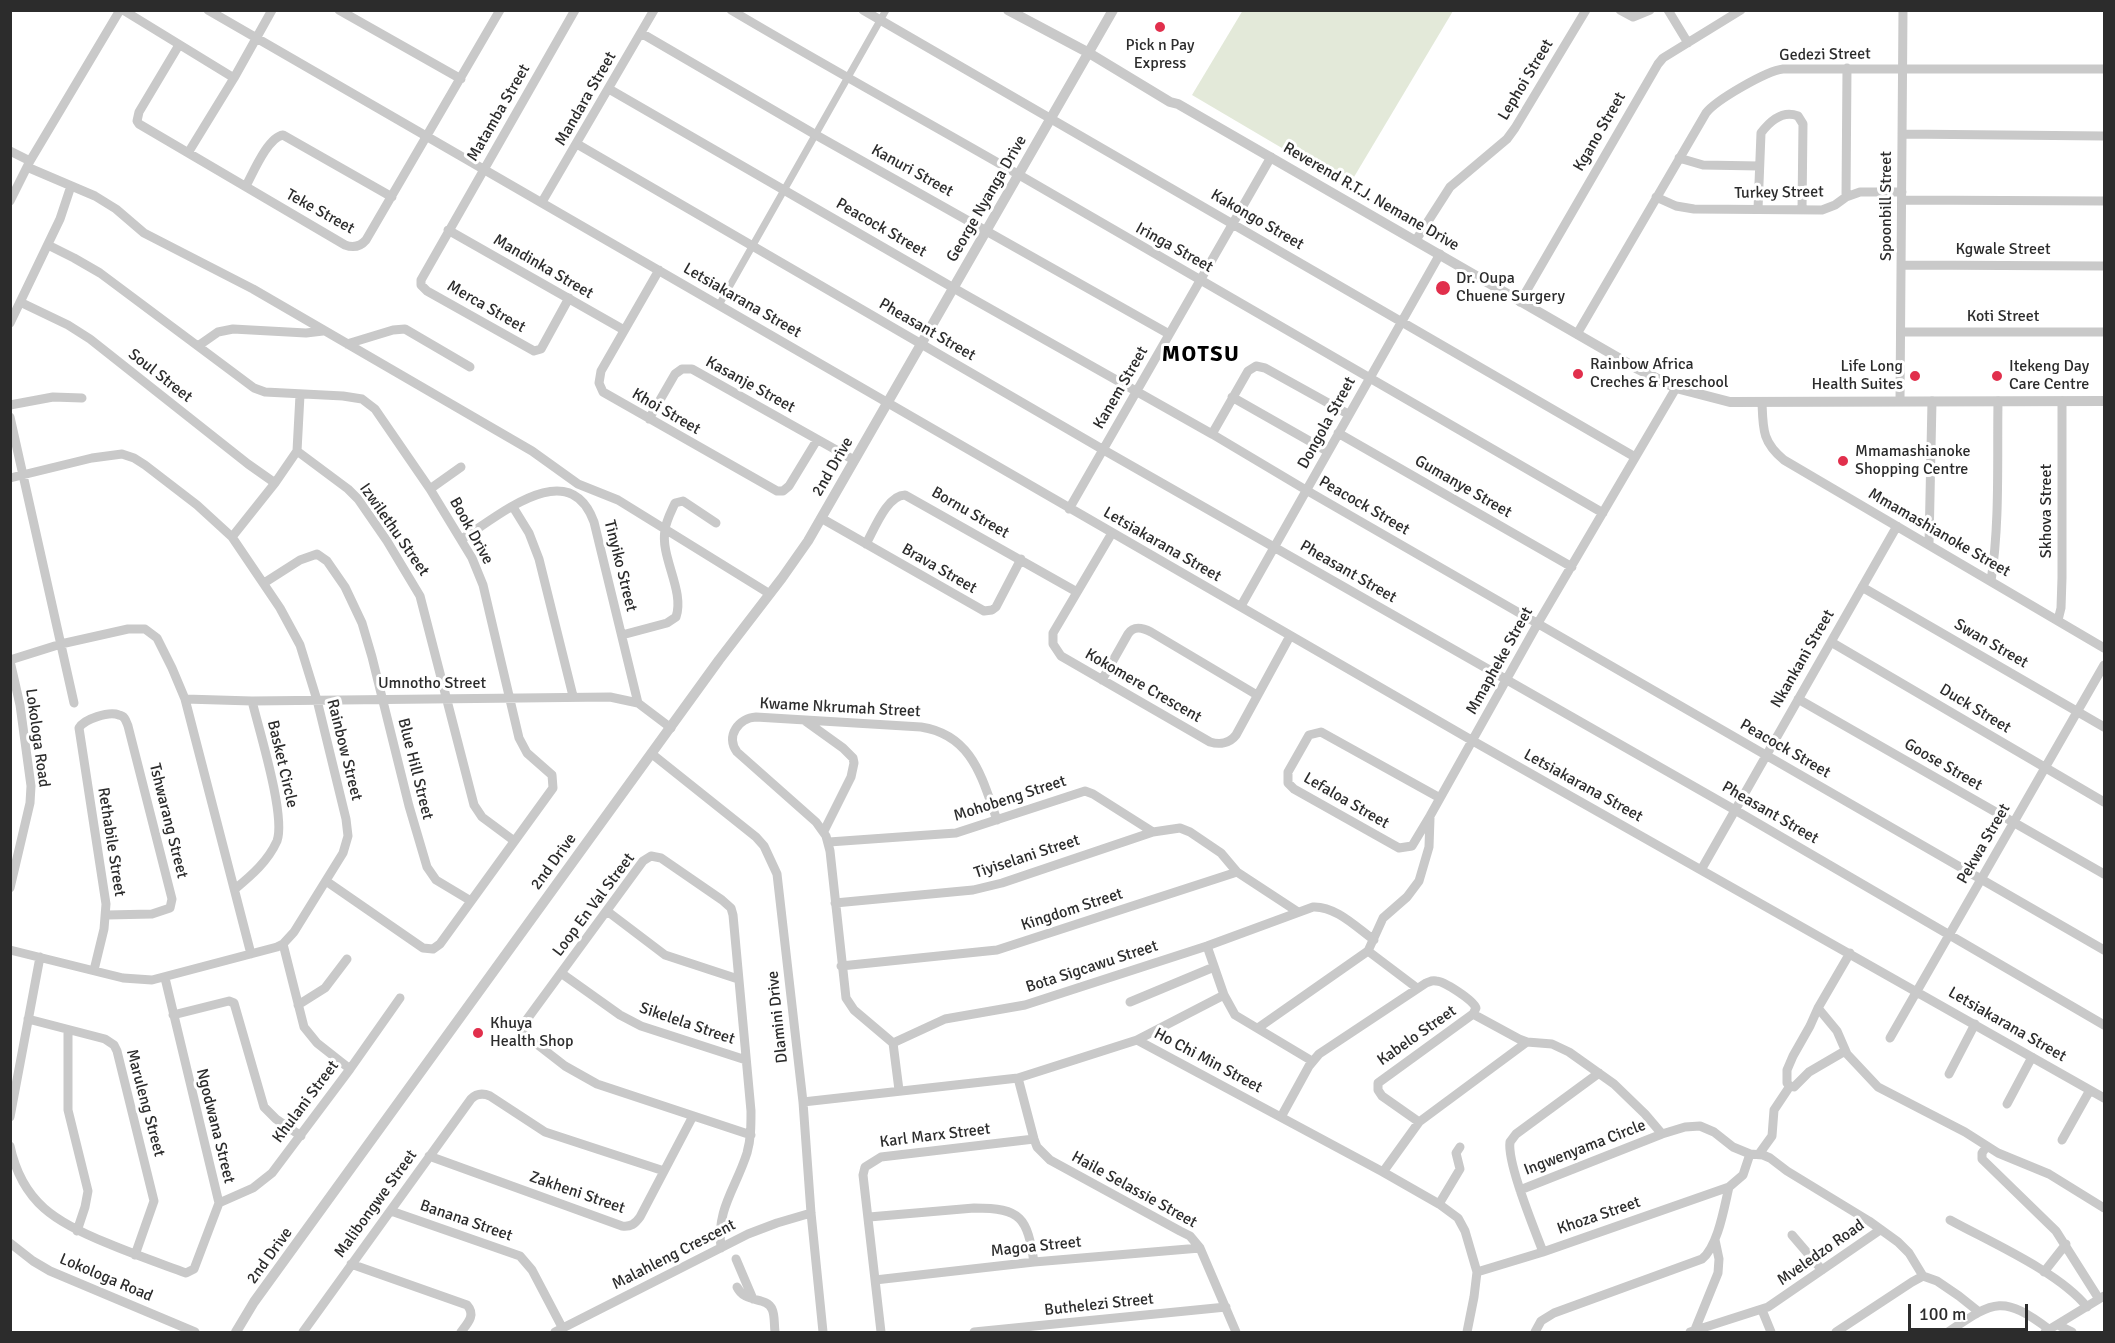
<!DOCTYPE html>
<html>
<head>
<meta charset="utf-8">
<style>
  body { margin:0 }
  #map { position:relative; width:2115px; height:1343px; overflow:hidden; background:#fff; font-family:Signika,sans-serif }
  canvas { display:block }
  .frame { position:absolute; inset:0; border:12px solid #2c2c2c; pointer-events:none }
  .scale { position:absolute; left:1908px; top:1304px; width:120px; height:27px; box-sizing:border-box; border:3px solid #2c2c2c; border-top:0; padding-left:8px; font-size:18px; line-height:21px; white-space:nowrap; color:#2c2c2c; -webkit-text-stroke:4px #fff; paint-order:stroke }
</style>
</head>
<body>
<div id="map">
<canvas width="2115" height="1343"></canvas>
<div class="frame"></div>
<div class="scale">100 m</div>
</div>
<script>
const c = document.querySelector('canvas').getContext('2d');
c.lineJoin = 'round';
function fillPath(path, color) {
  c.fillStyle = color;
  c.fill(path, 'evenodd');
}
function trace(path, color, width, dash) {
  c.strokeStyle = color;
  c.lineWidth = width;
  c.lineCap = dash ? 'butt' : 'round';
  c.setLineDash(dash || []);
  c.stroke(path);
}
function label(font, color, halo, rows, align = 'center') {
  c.font = font + ' Signika,sans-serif';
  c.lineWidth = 6;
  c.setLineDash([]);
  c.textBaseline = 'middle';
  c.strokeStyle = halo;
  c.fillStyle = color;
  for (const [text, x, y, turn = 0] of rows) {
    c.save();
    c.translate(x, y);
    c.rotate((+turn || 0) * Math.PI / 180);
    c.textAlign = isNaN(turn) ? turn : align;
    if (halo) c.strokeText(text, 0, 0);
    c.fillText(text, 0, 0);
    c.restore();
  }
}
fillPath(new Path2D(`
  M1243,10H1453V11L1348,187L1192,95Z`), '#e3e9d9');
trace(new Path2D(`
  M719,305L886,10`), '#c9c9c9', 7);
trace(new Path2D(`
  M123,10L234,78
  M208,10L1473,741L2104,1098
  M339,10L461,79
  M731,10C827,67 924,120 1021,176C1214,289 1409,400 1603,513
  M863,10L1635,457
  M1620,10L1633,17L1650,10
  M1668,10L1688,43
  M641,33L816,135L1169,334
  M179,45L139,112L137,121L139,124L345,245C353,248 360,247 366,240L500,10
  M609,89L964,294L1212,434L1306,490L2104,950
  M1902,134L2104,136
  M577,144L1102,449L1735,810L2104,1025
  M10,151L30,161
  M188,153L234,78L272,10
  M1679,158L1703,165L1759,166
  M27,167L95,196L116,209L144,233L253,289L532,451L578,484L618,500L770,594
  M246,186C253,173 268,137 283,135L392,197
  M1656,197L1676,206L1694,209L1822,210L1835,205L1846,197L1847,68
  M1846,197L1860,192H1902
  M1902,200L2104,201
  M10,201L30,161L120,10
  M542,202L654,10
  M1758,209L1761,133C1770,121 1783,110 1798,116L1803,124L1802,210
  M448,230L624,330
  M1416,240L1450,187L1507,139L1515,128L1586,10
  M48,245L74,258L100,273L254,388L265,392L343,396L362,399L375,409L430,489L472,558L483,585L519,738L527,753L552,775L553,788L440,944L433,949L423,948L326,881
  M1901,265L2104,266
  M659,270L601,371L599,383L603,392L777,491H783L789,486L817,440
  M569,298L541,349L534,351L427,291L421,285V280L575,10
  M20,302L68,325L90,339L248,464L275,483
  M1520,302L1658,64L1663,58L1741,10
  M10,323L60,219L71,186
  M1901,332H2104
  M1577,334L1706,113C1716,100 1766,71 1783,69H2104
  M347,344L393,330L405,329L470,367
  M198,346L218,332L233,329L306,333L323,331
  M1232,397L1327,451
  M1900,401L1903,10
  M1762,402C1763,429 1762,442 1784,460L2104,648
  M10,405L53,397L82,398
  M10,417L74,703
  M649,419L675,374L682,369H692L854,460
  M1338,433L1572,567
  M1212,434L1248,371L1256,366L1265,368L1348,414
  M297,451L348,489L358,499L387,541L420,596L474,805L482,817L513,840
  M10,478L92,458L122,454L134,458L145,465L197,505L232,537L280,608L300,645L317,700L346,819L348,836L343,853L294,932L283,944L277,947L152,980L123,978L10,950
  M430,489L461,467
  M513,507L529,533L539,559L573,696
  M1069,509L1271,157
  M821,518L984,611L992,610L996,607L1021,559
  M1112,533L1053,633V644L1061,656L1210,742C1220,745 1230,743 1236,735L1290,636
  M232,537L275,483L297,451L300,395
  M462,539C499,516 569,454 594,522L638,703
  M866,544C874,530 887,495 905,495L1077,592
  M1929,544L1932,401
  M1991,581C2000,522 1997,461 1998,401
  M264,583L300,560L317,554L327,561L345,587L362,623L372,657L409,806L427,867L436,880L471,901
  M1862,587L2104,727
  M1241,606L1440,254
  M2058,620L2061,608L2062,578V401
  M622,635L667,623L676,617C685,591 660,557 665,530C666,521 671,512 675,503L683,501L716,523
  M1831,642L2104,802
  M10,660L61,644L128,629H145L157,638L172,668L185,699L251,954
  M10,661L20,705L31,786L30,803L10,888
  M1102,680L1128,634C1134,625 1143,628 1151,632L1257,695
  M185,699L252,701L610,697L638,703L671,728
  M1798,699L2104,874
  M804,720L843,748L853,758L854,763L851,777L824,831
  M652,754L756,837L764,846L777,874L803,1102L811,1213L823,1332
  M1440,798L1321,732L1309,735L1288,772V783L1294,789L1399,848L1412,846L1430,816L1538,623L1676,388
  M829,842L956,833L1085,791L1093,794L1153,832
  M1701,870L1897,526
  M235,889C252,875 268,861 277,841C286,816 259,730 252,701
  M835,903L973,890L1002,883L1153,832L1180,828L1190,832L1221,853L1237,872L1298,912
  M607,911L665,955L738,979
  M283,944L304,1027L317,1043L350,1069
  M1207,946L1224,995L1235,1015L1312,1061
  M1368,951L1417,988
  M841,966L997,950L1237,872
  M94,970L104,929L106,904L79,728C84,719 109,711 119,715C125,716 126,721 128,726L172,899L170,908L152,914L107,915
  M561,973L620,1015L641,1026L746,1060
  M1130,1002L1214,967
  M298,1005L325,988L347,959
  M1818,1008L1837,1031L1847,1054L1878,1087L1965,1132L1998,1153L2049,1174L2104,1208
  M1473,1014L1519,1039L1527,1042L1552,1044L1569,1052L1614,1084L1645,1114L1662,1134
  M173,1015L229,1001L234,1003L264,1107L276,1119L301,1136
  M28,1019L105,1039L114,1045L117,1051L154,1201L135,1255
  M1258,1028L1368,951L1383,918L1407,897L1419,881L1429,847L1430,818
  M68,1030V1110L88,1191L85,1207L77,1231
  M1890,1038L2104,665
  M1137,1040L1383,1172L1439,1204L1458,1218L1465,1231L1477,1272L1474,1297L1467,1332
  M893,1043L945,1019L1025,1005L1207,946L1313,907C1336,906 1357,928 1374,940
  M1845,1051L1809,1072L1794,1087L1790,1086L1787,1083V1070L1793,1056L1810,1026L1818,1008L1850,953
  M1949,1074L1975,1024
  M1018,1078L1034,1139L1037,1147L1050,1160L1180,1231L1190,1236L1200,1248L1236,1332
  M899,1090L893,1043L854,1010L846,998L830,851L826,836L816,822L737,752C725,736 739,718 756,717L921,727C973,735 982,779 997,820
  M803,1102L1018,1078L1137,1040L1224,995
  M2007,1104L2032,1057
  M10,1117L40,957
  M1281,1117L1309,1066L1319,1054L1426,983C1430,982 1431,980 1436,981C1444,981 1473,1000 1476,1008L1473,1014
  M1419,1122L1382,1096L1378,1090V1083L1473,1014
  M2062,1140L2090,1090
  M10,1146C22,1203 57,1223 107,1243C133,1254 159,1263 186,1273L194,1269L219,1203L165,978
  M1987,1146L1982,1153V1159L2056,1231L2099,1299
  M1759,1154L1772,1136L1774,1110L1790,1086
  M429,1156L622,1226C631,1227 635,1224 640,1217L693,1116
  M1383,1172L1419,1122L1527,1042
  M1520,1190L1662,1134L1685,1127L1700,1126L1714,1132L1733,1147L1750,1154L1763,1155L1770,1158L1787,1171L1869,1221L1898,1242L1909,1253L1923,1276L1937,1281L1959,1296L1979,1312
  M219,1203L253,1188L272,1173L350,1069L400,998
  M1439,1204L1460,1169L1456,1153L1460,1147
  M391,1211L520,1256L532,1270L563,1329
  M869,1217L974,1208C1022,1208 1027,1218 1034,1262
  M1950,1220C1990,1242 2059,1272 2087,1307
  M1792,1235L1822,1270
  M10,1243L33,1261L50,1271L195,1332
  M721,1248C716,1209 736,1188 747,1153C751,1139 751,1126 751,1111L733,915L731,908L722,900L661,858L651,856L643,861L525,1022L524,1031L529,1038L565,1066L597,1084L751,1135
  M1543,1252C1534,1228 1507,1163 1510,1142L1516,1134L1599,1073
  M736,1259L753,1299
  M351,1264L467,1305C476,1315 468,1323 461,1332
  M1477,1272L1543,1252L1729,1187L1743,1175L1750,1154
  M2044,1272L2066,1244
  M875,1280L1034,1262L1200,1248
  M737,1287C745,1304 766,1296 772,1309C775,1315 774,1325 775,1332
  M1762,1310L1771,1332
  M2058,1325L2072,1332
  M303,1332L471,1099C477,1093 483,1093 490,1096L545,1132L664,1171
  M555,1332L748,1234L777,1223L811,1213
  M881,1332L863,1175L865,1167L881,1157L1034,1139
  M974,1332L1226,1307
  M1535,1332L1541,1321L1554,1313L1702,1259C1718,1246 1724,1208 1729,1187
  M1690,1332L1768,1307L1880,1230
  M1694,1332L1718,1273L1719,1259L1715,1240
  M1836,1332L1912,1282L1923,1276
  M1948,1332C1994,1301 2002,1294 2050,1330
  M2045,1332L2104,1296`), '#c9c9c9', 9);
trace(new Path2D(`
  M1008,10L1089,53L1170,102L1178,104L1636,368L1676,388L1730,402L2104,401
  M236,1332L254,1302L719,660L782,578L808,541L1113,10`), '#c9c9c9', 10);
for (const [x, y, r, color] of [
  [1160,27,6,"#e12f4c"],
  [1443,288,8,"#e12f4c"],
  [1578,374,6,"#e12f4c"],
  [1915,376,6,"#e12f4c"],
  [1997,376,6,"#e12f4c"],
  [1843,461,6,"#e12f4c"],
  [478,1033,6,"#e12f4c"]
]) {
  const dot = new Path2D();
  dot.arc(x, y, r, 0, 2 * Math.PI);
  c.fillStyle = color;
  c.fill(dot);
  trace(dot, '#fff', 2);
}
label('16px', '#2c2c2c', '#fff', [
  ["Pick n Pay",1160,46,"center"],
  ["Express",1160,64,"center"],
  ["Dr. Oupa",1456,279],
  ["Chuene Surgery",1456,297],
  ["Rainbow Africa",1590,365],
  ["Creches & Preschool",1590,383],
  ["Life Long",1903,367,"right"],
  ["Health Suites",1903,385,"right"],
  ["Itekeng Day",2009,367],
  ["Care Centre",2009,385],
  ["Mmamashianoke",1855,452],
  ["Shopping Centre",1855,470],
  ["Khuya",490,1024],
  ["Health Shop",490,1042]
], 'left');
label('16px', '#2c2c2c', '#fff', [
  ["Gedezi Street",1825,55,-1],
  ["Lephoi Street",1526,80,-59],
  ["Mandara Street",586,99,-60],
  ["Matamba Street",499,113,-60],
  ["Kgano Street",1600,132,-60],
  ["Kanuri Street",912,171,29],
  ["Turkey Street",1779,193,-1],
  ["Reverend R.T.J. Nemane Drive",1371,197,30],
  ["George Nyanga Drive",987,199,-60],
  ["Spoonbill Street",1887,206,-90],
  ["Teke Street",320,212,29],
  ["Kakongo Street",1257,220,30],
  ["Peacock Street",881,228,30],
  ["Iringa Street",1174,248,29],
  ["Kgwale Street",2003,250],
  ["Mandinka Street",543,267,30],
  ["Letsiakarana Street",742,301,30],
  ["Merca Street",486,307,30],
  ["Koti Street",2003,317],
  ["Pheasant Street",927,330,30],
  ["Soul Street",160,376,38],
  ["Kasanje Street",750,385,29],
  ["Kanem Street",1121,388,-60],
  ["Khoi Street",666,412,30],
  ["Dongola Street",1327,423,-61],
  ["2nd Drive",833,467,-60],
  ["Gumanye Street",1463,487,30],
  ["Peacock Street",1364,506,30],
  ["Skhova Street",2047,511,-90],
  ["Bornu Street",970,513,30],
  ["Izwilethu Street",394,530,55],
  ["Book Drive",471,531,61],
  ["Mmamashianoke Street",1939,533,30],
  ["Letsiakarana Street",1162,545,30],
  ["Tinyiko Street",620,566,76],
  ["Brava Street",939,569,30],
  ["Pheasant Street",1348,572,30],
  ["Swan Street",1991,644,30],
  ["Nkankani Street",1803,659,-60],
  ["Mmapheke Street",1500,661,-61],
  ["Umnotho Street",432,684],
  ["Kokomere Crescent",1143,686,30],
  ["Kwame Nkrumah Street",840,708,3],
  ["Duck Street",1975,709,31],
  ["Lokologa Road",37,738,82],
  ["Peacock Street",1785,749,30],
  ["Rainbow Street",344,750,76],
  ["Basket Circle",282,764,77],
  ["Goose Street",1943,765,30],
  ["Blue Hill Street",415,769,76],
  ["Letsiakarana Street",1583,786,29],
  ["Mohobeng Street",1010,799,-18],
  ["Lefaloa Street",1346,801,30],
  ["Pheasant Street",1770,813,30],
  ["Tshwarang Street",168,821,76],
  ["Rethabile Street",111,842,81],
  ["Pekwa Street",1984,844,-60],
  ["Tiyiselani Street",1027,857,-18],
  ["2nd Drive",554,862,-54],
  ["Loop En Val Street",594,905,-53],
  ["Kingdom Street",1072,910,-18],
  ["Bota Sigcawu Street",1092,967,-18],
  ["Dlamini Drive",778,1017,-96],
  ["Sikelela Street",687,1024,19],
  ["Letsiakarana Street",2007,1025,30],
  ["Kabelo Street",1417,1036,-35],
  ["Ho Chi Min Street",1208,1061,28],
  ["Khulani Street",306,1102,-53],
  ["Maruleng Street",145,1103,75],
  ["Ngodwana Street",215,1126,76],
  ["Karl Marx Street",935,1136,-7],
  ["Ingwenyama Circle",1585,1148,-21],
  ["Haile Selassie Street",1134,1190,29],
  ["Zakheni Street",577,1193,19],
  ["Malibongwe Street",376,1204,-54],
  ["Khoza Street",1599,1216,-19],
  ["Banana Street",466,1221,19],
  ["Magoa Street",1036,1247,-6],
  ["Mveledzo Road",1821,1253,-35],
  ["Malahleng Crescent",674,1255,-27],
  ["2nd Drive",270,1256,-54],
  ["Lokologa Road",106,1278,23],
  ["Buthelezi Street",1099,1305,-6]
]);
c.letterSpacing = '1.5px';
label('bold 22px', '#000', '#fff', [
  ["MOTSU",1201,355]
]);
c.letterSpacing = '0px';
</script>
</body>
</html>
